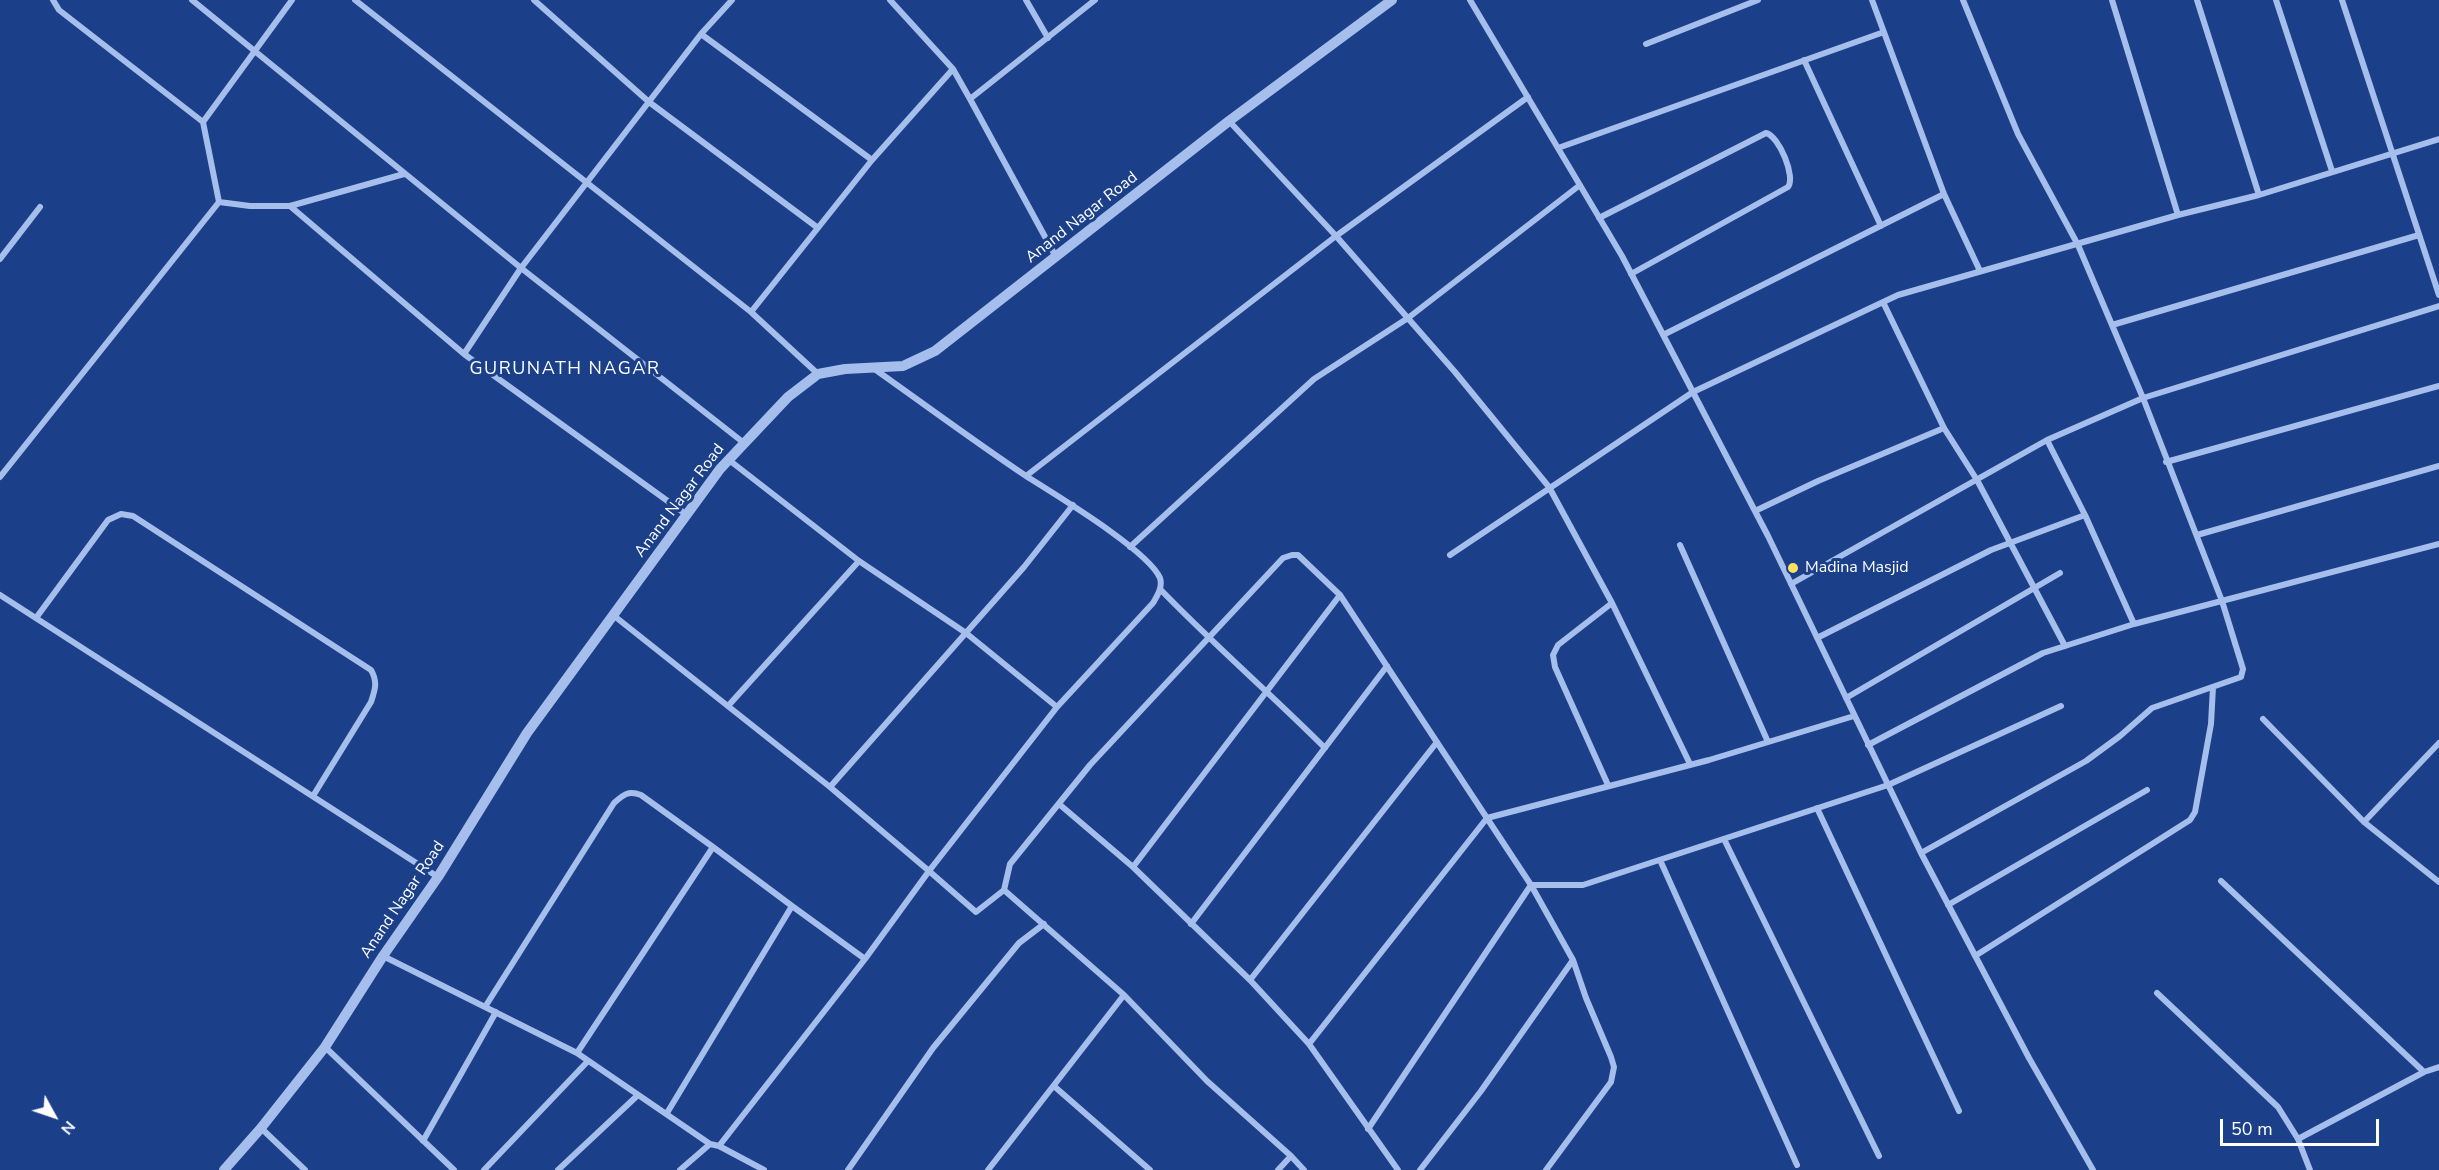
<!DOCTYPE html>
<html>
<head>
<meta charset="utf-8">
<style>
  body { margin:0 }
  #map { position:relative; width:2439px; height:1170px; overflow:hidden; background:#1b4089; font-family:"Nunito Sans",sans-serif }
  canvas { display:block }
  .north { position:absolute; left:24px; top:1086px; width:60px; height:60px; -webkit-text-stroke:4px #1b4089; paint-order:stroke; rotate:130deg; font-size:16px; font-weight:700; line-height:24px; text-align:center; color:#fff }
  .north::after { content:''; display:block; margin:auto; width:21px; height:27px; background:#fff; clip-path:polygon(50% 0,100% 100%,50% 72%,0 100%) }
  .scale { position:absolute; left:2220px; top:1119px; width:159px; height:27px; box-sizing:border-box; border:3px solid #fff; border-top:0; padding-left:8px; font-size:18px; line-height:21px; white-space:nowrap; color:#fff; -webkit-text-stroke:4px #1b4089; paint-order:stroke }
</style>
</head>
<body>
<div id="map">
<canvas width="2439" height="1170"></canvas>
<div class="north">N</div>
<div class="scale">50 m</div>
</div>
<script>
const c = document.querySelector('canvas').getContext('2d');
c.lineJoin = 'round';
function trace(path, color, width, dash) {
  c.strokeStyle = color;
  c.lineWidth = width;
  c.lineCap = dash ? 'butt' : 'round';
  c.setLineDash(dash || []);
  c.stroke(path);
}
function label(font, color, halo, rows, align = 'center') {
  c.font = font + ' "Nunito Sans",sans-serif';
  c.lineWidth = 6;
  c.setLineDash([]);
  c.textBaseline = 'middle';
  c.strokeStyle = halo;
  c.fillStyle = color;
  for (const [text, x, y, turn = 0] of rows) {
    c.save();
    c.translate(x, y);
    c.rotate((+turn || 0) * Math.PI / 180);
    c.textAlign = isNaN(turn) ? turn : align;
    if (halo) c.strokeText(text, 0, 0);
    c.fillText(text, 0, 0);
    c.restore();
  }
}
trace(new Path2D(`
  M53,0L59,10L203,122
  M192,0L521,268L744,443
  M355,0L751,312
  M534,0L649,102L818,228
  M890,0L953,69L970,99
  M1026,0L1048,38
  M1470,0L1622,256L1768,536L1921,853L2029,1058L2093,1170
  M1872,0L1944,194L1980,271
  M2112,0L2178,215
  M2197,0L2259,195
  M2276,0L2332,171
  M2342,0L2439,295
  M701,34L872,160
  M1646,44L1758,0
  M1804,60L1881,226
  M1229,121L1336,236L1455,372L1549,487L1612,603L1690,764
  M1558,148L1884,32
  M219,202L250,206H290L404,174
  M290,206L464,354L687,515
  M1599,218L1766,133C1779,136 1796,177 1788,187L1631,274
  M1056,257L970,99L1095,0
  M0,259L40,207
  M1883,302L1944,428L1977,480L2065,646
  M2112,325L2419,235
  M1663,335L1944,194
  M464,354L521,268L701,34L732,0
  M818,374L751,312L872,160L953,69
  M2047,440L2143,398L2439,306
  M729,460L859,561L966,633L1057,707
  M2166,462L2439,386
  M1026,476L1336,236L1528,97
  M0,477L219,202L203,122L292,0
  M1755,511L1818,481L1944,428
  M2197,535L2439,466
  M1680,545L1768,742
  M1130,547L1314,379L1408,318L1580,185
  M1450,555L1693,392L1898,295L2178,215L2259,195L2439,139
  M1791,584L2047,440L2085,515L2134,624L2043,653L1868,745
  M1160,589C1213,644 1271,694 1325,748
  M0,595L438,877
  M613,615L830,787L929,871L1057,707L1153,603C1157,596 1163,587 1160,578C1148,550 1054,494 1026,476C974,441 924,404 873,368
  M36,618L108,520L121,514L133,516L371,670C378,682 375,690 371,702L313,796
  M2134,624L2439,544
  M1817,638L1991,550L2085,515
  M1846,698L2060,573
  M728,706L859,561
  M2263,719L2364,822L2439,882
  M1608,785L1555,667L1553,655L1558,645L1612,603
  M830,787L1024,567L1073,505
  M1059,804L1133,867L1250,980L1309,1044L1398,1170
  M1817,808L1959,1111
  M2364,822L2439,743
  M1724,839L1879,1156
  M1921,853L2086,761L2120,736L2152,708L2241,677L2243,669L2222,601L2143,398L2078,245L2018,134L1963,0
  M1660,860L1797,1165
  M1133,867L1340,595
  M2221,881L2424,1072
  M1004,890L1010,864L1090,765L1283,558L1292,555H1298L1340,595L1531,885H1583L1888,785L2061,706
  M1948,905L2147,790
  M792,906L865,959
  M1191,924L1387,666
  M383,956L577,1053L710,1144L719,1146L764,1170
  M1975,956L2190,820L2195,812L2211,724L2213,687
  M1250,980L1437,742
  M2157,993L2278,1107L2298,1139L2310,1170
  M1124,995L1207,1081L1291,1156L1304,1170
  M485,1007L614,803C623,795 628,790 641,795L713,847L577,1053
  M1309,1044L1487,818L1709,760L1854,716
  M325,1047L454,1170
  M1055,1087L1150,1170
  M667,1113L792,906L713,847
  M261,1128L305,1170
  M1368,1129L1531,885L1573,960L1481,1091L1420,1170
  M2298,1139L2424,1072L2439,1067
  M423,1141L496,1012
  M719,1146L865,959L929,871L976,912L1004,890L1124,995L988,1170
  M484,1170L588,1061
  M558,1170L638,1095
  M680,1170L710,1144
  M848,1170L933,1048L1019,943L1044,924
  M1278,1170L1291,1156
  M1546,1170L1611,1082L1614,1067L1611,1057L1586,998L1573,960`), '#a5beec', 6);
trace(new Path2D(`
  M224,1170L261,1128L325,1047L383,956L438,877L527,733L720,469L788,397L818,374L845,369L903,366L935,351L1229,121L1392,0`), '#a5beec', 10);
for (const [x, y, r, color] of [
  [1793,568,6,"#fee061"]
]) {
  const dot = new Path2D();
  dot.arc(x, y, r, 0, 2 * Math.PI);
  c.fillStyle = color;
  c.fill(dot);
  trace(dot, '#1b4089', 2);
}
label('16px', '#fff', '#1b4089', [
  ["Anand Nagar Road",1082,218,-38],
  ["Anand Nagar Road",680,501,-53],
  ["Anand Nagar Road",403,900,-56]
]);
label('16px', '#fff', '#1b4089', [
  ["Madina Masjid",1805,568]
], 'left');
c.letterSpacing = '1.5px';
label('18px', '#fff', '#1b4089', [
  ["GURUNATH NAGAR",565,370]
]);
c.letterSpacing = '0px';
</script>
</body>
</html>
